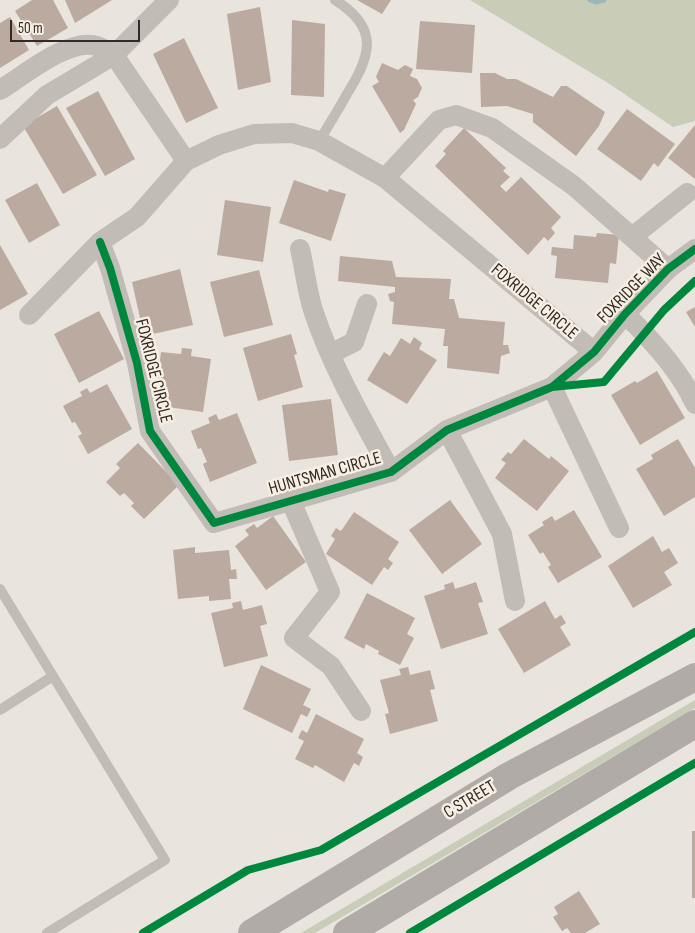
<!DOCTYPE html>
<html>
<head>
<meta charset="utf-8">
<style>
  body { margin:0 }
  #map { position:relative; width:695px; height:933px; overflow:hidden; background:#e9e4dd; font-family:"Sofia Sans Condensed",sans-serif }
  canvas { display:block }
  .scale { position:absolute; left:10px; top:20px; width:130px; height:22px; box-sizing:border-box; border:2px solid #312a26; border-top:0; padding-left:6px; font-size:15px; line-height:18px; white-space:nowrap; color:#312a26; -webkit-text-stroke:4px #f7efe3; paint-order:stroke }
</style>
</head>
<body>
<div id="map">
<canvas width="695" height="933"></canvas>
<div class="scale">50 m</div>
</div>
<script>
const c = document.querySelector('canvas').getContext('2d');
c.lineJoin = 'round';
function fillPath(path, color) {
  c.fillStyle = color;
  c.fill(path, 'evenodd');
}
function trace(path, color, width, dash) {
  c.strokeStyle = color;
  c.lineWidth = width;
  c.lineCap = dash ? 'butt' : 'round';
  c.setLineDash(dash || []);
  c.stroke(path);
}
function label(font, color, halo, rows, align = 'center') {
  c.font = font + ' "Sofia Sans Condensed",sans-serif';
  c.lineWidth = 5;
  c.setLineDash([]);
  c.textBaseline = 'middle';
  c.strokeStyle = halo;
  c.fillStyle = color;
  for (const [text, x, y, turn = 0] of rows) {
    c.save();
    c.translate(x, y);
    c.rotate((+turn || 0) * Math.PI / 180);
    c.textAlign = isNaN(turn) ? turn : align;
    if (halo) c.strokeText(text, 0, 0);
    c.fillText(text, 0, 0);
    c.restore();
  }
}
fillPath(new Path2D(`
  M470,0H695V121L673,127L608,83Z
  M695,700V708L315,933H301Z`), '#c9cdb8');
trace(new Path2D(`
  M590,0L596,2L604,0`), '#9bb7b9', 5);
fillPath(new Path2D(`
  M32,0H53L68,28L37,46L15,11Z
  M65,0H112L75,23Z
  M357,0H391L382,14Z
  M260,7L271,82L238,90L227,14Z
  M10,17L29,50L0,68V23Z
  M292,20L325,24L324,97L291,95Z
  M420,21L475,25L472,73L416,69Z
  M184,38L218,108L186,123L153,54Z
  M382,63L398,70L405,65L413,69L410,76L417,79L422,88L418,97L413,100L416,104L404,130L400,133L372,86L379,82L376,77Z
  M480,73H495L507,79H516L553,97L561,86H567L605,112L599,126L576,156L533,122V114L507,106L481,107Z
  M98,91L135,159L105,176L66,108Z
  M57,106L97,175L63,194L23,126Z
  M627,109L675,144L658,167L654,163L641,181L597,149Z
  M695,125V179L668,158Z
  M464,128L506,168L503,171L510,177L500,186L506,192L521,177L561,217L551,228L555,233L548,241L544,237L528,255L435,166L446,154L443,151Z
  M294,180L328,192L329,189L346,194L331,241L279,223Z
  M37,183L60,225L29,243L5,200Z
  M225,200L271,207L263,262L217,255Z
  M597,233L619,235L616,264L610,263L608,283L555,278L557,256L551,255L552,247L573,249L574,235L596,237Z
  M0,245L28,294L0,310Z
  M340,256L392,261L396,277L451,279L449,299H454L459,318L505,322L503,345H508L510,353L501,356L499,374L447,368L448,346H443L445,329L392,324L394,302L390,301L388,294L395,292V287L338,281Z
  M180,269L193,325L144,336L132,282Z
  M259,270L273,325L224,337L210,282Z
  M695,307V327L686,312Z
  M99,311L124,359L79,383L54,334Z
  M291,334L297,354L294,355L303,387L258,401L243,348Z
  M414,337L422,343L419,349L437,360L407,404L367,380L384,352L390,356L401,338L410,344Z
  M182,348L192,349L191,356L211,359L203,412L154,405L161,352L181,354Z
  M657,371L685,418L640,445L611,395L635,381L637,383Z
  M107,384L132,429L88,454L78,436L82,434L75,422L72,423L63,406L82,396L80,392L87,388L90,393Z
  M331,399L338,455L289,461L282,405Z
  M237,413L257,463L210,482L203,464L207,462L201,448L198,449L191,431L210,423L208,418L216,414L219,420Z
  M524,439L549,459L551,456L569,471L537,511L495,478L506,463L501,460L508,452L511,454Z
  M678,439L695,468V497L664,516L636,469L653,459L651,455Z
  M138,443L179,485L144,519L131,506L134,503L124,493L120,496L106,482L120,468L116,464Z
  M450,500L482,544L442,574L409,530Z
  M574,510L602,557L558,583L548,567L551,565L543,552L540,554L528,535L544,525L542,522L552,516L555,521Z
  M354,512L399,542L388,559L393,563L388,570L384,567L372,585L326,554L335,539L331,536L336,528L341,531Z
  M273,516L306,562L266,590L235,546L249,535L245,530L254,524L257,528Z
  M653,536L662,552L669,548L678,563L664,572L672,585L633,608L608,566Z
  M195,547V553L229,550L231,570L236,569L237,579H229L231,599L209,601V596L178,599L173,550Z
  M453,582L455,589L476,582L483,602L478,603L488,634L441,649L424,596L445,589L444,585Z
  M367,593L415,618L407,634L414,638L400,665L378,654L379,651L366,644L364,649L344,638Z
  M241,601L243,610L262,605L267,624L260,626L268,656L224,667L211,613L233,608L232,603Z
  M545,601L555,619L561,615L566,623L560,627L571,645L524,673L498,629Z
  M261,665L311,689L303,705L311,709L307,717L301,714L292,733L243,709Z
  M408,667L410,675L430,670L435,689L430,690L438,721L390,734L385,714L389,713L380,680L401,675L399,669Z
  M316,714L364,739L357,753L363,757L359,766L354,763L344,782L315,765L313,768L295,759L304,741L298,738L302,730L307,733Z
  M692,831H695V898H692Z
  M579,891L600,924L585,933H571L567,928L562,931L553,917L558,914L554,907Z`), '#bbaa9f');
trace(new Path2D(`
  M319,141C329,125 338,110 347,94C371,55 380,28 335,0
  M0,589L165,860L47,933
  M0,710L53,676`), '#c2bcb6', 10);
trace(new Path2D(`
  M0,90C23,76 69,37 97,46C103,48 109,52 114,55L186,161
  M0,139L47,95L114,55L169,0
  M385,178L439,120L456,115L492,128L574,186L668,269
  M632,237L687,193
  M100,242L110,268L137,363L150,431L214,523L391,472L447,430L552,387L594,352L625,314L668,269L695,249
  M300,249C305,270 307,293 314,313C333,369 363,420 391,472
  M625,314C651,339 680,370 695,404
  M29,315L100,242L137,217L186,161L219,145L254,134L292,133L319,141L385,178L594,352
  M330,354L354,342L367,304
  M552,387L619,528
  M447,430L502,534L515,601
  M290,499L330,592L294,638L331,666L361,711`), '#c2bcb6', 20);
trace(new Path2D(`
  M252,933L509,776L695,677
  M347,933L695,724`), '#b0aba6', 28);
trace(new Path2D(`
  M100,242L110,268L137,363L150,431L214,523L391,472L447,430L552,387L594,352L625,314L668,269L695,249
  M552,387L604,382L664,310L695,281
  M143,933L248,870L321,850L695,632
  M410,933L695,763`), '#00873e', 8);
label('18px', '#312a26', '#f7efe3', [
  ["FOXRIDGE WAY",632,289,-46],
  ["FOXRIDGE CIRCLE",534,302,40],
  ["FOXRIDGE CIRCLE",153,371,76],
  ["HUNTSMAN CIRCLE",325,474,-16],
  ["C STREET",470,800,-31]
]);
</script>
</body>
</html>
